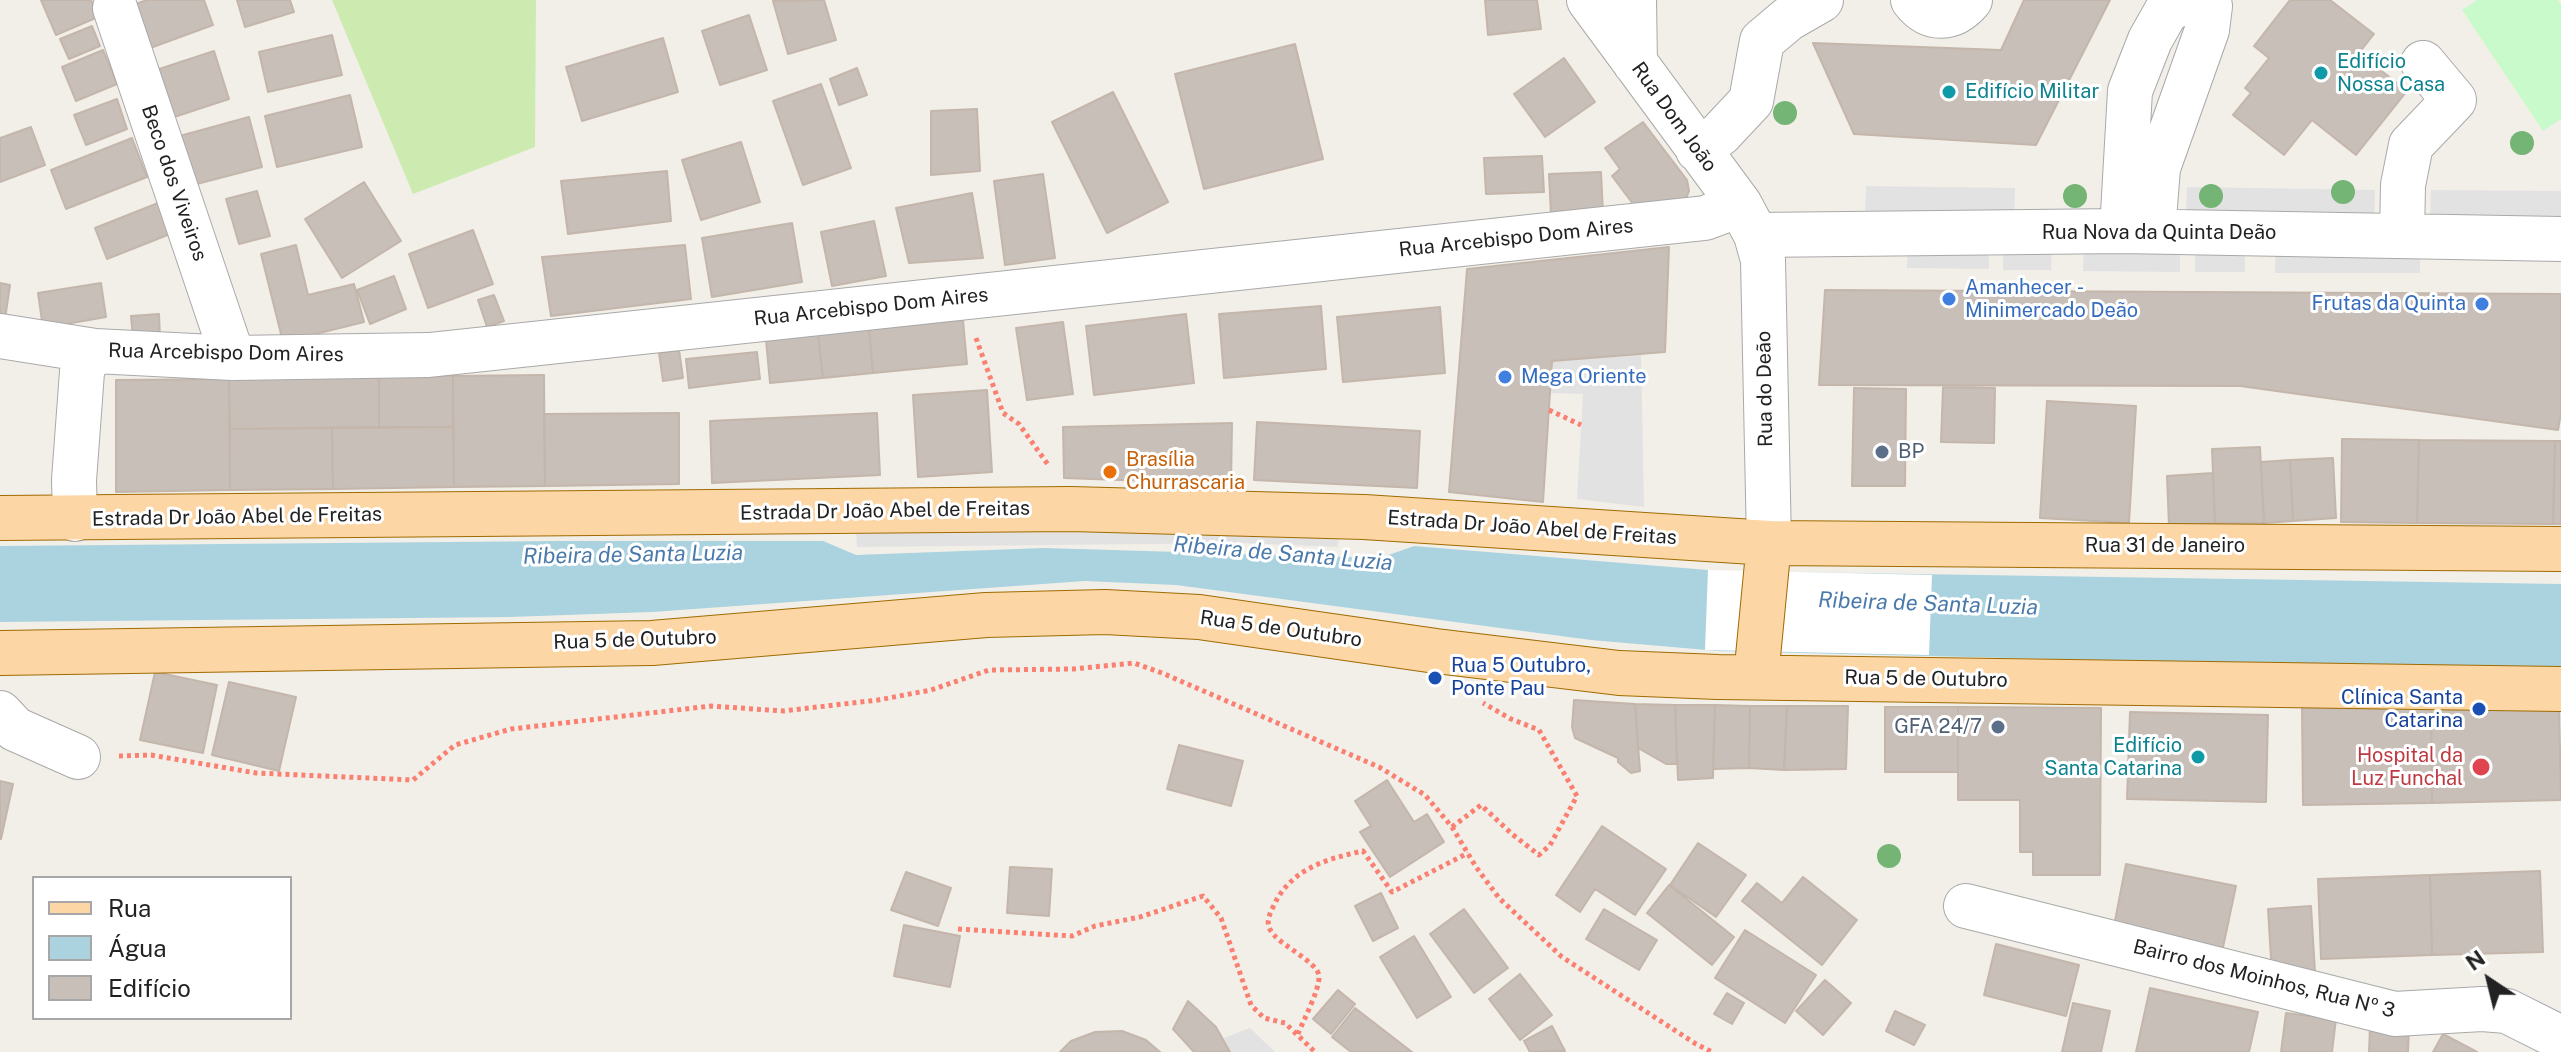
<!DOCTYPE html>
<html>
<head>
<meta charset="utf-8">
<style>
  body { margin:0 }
  #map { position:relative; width:2561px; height:1052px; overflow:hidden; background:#f2efe9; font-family:"Public Sans",sans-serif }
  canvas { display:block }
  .legend { position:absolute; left:32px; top:876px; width:260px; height:144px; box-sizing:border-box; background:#fff; border:2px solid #a7a7a7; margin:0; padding:10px 14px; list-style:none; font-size:24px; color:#222 }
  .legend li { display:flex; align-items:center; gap:16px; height:40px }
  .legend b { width:40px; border:2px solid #a7a7a7 }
  .north { position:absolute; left:2449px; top:940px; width:80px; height:80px; -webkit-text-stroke:6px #fff; paint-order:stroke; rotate:325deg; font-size:22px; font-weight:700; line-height:32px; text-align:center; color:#222 }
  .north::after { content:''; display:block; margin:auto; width:28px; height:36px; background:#222; clip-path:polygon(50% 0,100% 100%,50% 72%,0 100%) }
</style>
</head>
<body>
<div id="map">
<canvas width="2561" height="1052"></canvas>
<ul class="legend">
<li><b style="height:10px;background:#fcd6a4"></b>Rua</li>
<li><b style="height:22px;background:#aad3df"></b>Água</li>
<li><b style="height:22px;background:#c7bfb8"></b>Edifício</li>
</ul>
<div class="north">N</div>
</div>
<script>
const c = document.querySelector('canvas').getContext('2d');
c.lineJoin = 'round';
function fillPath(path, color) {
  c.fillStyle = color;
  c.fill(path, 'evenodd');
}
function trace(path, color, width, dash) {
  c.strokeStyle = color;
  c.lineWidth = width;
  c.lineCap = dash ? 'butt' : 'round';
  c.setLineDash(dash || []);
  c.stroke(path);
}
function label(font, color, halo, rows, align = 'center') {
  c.font = font + ' "Public Sans",sans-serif';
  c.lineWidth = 6;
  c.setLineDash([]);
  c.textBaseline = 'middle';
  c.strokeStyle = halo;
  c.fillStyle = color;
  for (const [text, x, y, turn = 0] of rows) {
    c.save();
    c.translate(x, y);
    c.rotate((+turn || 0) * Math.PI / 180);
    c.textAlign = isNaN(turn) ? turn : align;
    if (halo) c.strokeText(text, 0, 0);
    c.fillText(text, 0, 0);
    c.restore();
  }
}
fillPath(new Path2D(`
  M332,0H536L535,147L413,194Z`), '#cdebb0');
fillPath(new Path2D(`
  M2477,0H2558L2561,5V119L2543,131L2462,10Z`), '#c8facc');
fillPath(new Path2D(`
  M1866,186L2015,188L2014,217L1865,215Z
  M2187,187L2375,190L2374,220L2186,217Z
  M2431,190L2561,191V220L2430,218Z
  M1908,244L1989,245V269L1907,268Z
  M2003,244L2052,245L2051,270H2003Z
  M2084,245H2180V272L2083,271Z
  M2195,246H2245V272H2195Z
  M2276,246L2420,247V273H2275Z
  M1641,353L1644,507L1577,499L1583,394L1550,393L1552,361Z
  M1109,528L1339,533L1338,547L1242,543L857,547L856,531Z
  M1250,1028L1275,1052H1230L1224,1038Z`), '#e2e2e2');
fillPath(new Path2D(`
  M561,541H823L856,555L1044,548L1380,558L1414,546L1720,571L2561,584V668L2388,667L1718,651L1591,640L1176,585L1085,581L652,612L510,617L0,622V546Z`), '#aad3df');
fillPath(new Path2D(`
  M1708,570L1932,575L1929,655L1705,650Z`), '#fff');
const building = new Path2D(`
  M41,0H91L98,17L56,35Z
  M147,0H204L213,25L142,51L127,7Z
  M237,0H290L294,12L245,27Z
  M824,0L836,40L788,54L773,1Z
  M1485,0H1537L1541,29L1488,35Z
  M2024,0H2110L2036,145L1854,134L1813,43L2001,50Z
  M2290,0H2330L2374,34L2359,53L2407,91L2356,155L2312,120L2284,155L2233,115L2251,93L2245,88L2269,58L2254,46Z
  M749,15L767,70L720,85L702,31Z
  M92,26L100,46L69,59L60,39Z
  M332,35L342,75L268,92L259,52Z
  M663,38L678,92L582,121L566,67Z
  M1295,44L1323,159L1204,189L1175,74Z
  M103,50L117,84L76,101L62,67Z
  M214,51L229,99L162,121L147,73Z
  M1564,58L1595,102L1545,137L1514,94Z
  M857,68L867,95L839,105L830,79Z
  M821,84L851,168L803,185L773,101Z
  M1113,92L1168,202L1107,233L1052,122Z
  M350,95L362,147L277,167L265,116Z
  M117,99L127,129L86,145L74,115Z
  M977,109L980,171L931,175V111Z
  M249,117L262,167L189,186L176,137Z
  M1643,122L1687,180L1689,191L1686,199L1639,212L1612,176L1620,169L1605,148Z
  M31,127L45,165L0,182V138Z
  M132,138L147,177L66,209L51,170Z
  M741,142L760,202L701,220L682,160Z
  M1542,156L1544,192L1486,194L1484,158Z
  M667,171L671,221L568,234L561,181Z
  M1601,172L1603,213L1551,215L1549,174Z
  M1043,174L1055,258L1005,265L994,181Z
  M364,182L401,241L342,278L305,219Z
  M257,191L270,236L239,244L226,199Z
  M972,193L983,258L909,263L896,208Z
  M158,203L170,234L107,259L95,228Z
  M874,221L886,276L832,286L821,232Z
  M792,223L802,282L712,297L702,238Z
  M473,230L493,284L428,308L409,254Z
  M296,245L308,295L354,284L364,322L283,342L261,254Z
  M685,245L691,299L551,316L542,257Z
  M1669,247L1665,352L1552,361L1543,502L1449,492L1467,269Z
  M394,276L406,309L370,324L357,290Z
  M0,283L10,285L5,319L0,318Z
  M101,283L106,317L43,328L38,293Z
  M1825,290L2561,294V413L2558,430L2240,386L1819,385Z
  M494,295L504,321L487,327L478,300Z
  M1321,306L1326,369L1224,378L1219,314Z
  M1440,307L1445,373L1343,382L1337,317Z
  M159,314L160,338L133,339L131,316Z
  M1186,314L1194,383L1094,395L1086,326Z
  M963,320L967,364L873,373L869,329Z
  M1063,322L1073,394L1027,400L1016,328Z
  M869,329L873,373L823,378L818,334Z
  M818,334L823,378L770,383L766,340Z
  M679,350L683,378L663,381L659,353Z
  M757,352L760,379L689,388L686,359Z
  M544,375L545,486L454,487L453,376Z
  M379,376H453V427H379Z
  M379,376V427L230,429L229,379Z
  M229,379L230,490L116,492V380Z
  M1943,387L1995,388L1994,443L1941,442Z
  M1854,388L1906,389L1905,486H1852Z
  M987,390L992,472L918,477L913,395Z
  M2047,401L2136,406L2129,523L2040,518Z
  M679,413V484L545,486L544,414Z
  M877,413L880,475L712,483L710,421Z
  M1257,422L1420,431L1417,488L1254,480Z
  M1232,423L1231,484L1064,478L1063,427Z
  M453,427L454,487L333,489L332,428Z
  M332,428L333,489L230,490V429Z
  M2342,439L2419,440L2417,523L2341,522Z
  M2419,440L2555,441L2553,524L2417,523Z
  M2555,441H2561V524H2553Z
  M2260,447L2264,523H2215L2212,449Z
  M2333,458L2336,518L2293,521L2290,460Z
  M2290,460L2293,521L2264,523L2261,462Z
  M2213,473L2215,523L2169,526L2167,476Z
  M155,672L217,685L203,753L140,740Z
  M229,682L296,697L279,771L212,755Z
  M1574,700L1635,704L1640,771L1631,773L1618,762V758L1575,738L1572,727Z
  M2559,702L2561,800L2432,803L2431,704Z
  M1635,704L1675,705L1677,764H1666L1638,748Z
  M2431,704L2432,803L2303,805L2302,707Z
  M1675,705H1715L1713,778L1678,780Z
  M1715,705L1750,706L1749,768L1713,769Z
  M1750,706H1787L1784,770L1749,768Z
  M1787,706H1848L1846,769L1784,770Z
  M1885,707H1958V772H1885Z
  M1958,707L2101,708L2100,875H2033V852H2020V800H1958Z
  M2130,712L2268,715L2266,802L2127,799Z
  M1179,745L1243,761L1231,806L1167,789Z
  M1387,780L1414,822L1427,814L1444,842L1390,877L1360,832L1371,826L1355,801Z
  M0,781L13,784L1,839H0Z
  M1602,826L1666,869L1635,915L1595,889L1580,912L1556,895Z
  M1698,843L1746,875L1716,917L1670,885Z
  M2126,864L2236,886L2222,952L2113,931Z
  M1010,867L1052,869L1049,916L1007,913Z
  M2540,871L2543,952L2432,955L2430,875Z
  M906,872L951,888L938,926L891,910Z
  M2430,875L2432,955L2321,959L2318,879Z
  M1803,877L1857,920L1822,965L1742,901L1757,883L1782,903Z
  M1669,885L1734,937L1712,965L1647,913Z
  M1381,893L1398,928L1373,941L1355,906Z
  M2311,906L2315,972L2272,975L2268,909Z
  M1464,909L1508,968L1474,993L1430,934Z
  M1604,909L1657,940L1639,970L1586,939Z
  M904,925L960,936L950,987L894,976Z
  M1745,930L1816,975L1785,1023L1715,978Z
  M1414,936L1451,997L1417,1018L1380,957Z
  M1996,944L2079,965L2066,1016L1984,995Z
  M1520,974L1552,1015L1520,1040L1489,999Z
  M1825,980L1851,1003L1823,1035L1796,1011Z
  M2150,988L2258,1012L2249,1052H2136Z
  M1338,990L1355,1004L1331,1034L1313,1019Z
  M1727,993L1744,1003L1732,1024L1714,1014Z
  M1188,1001L1216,1027L1230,1052H1194L1173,1029Z
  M2073,1003L2110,1011L2101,1052H2062Z
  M1355,1008L1412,1052H1351L1332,1037Z
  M1895,1011L1925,1025L1914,1045L1886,1031Z
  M2286,1013L2336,1019L2332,1052H2281Z
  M1552,1026L1565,1051L1530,1052L1524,1041Z
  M2370,1026L2409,1028L2408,1052H2369Z
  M1122,1031L1146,1040L1160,1052H1060L1071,1041L1095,1032Z
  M2443,1034L2477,1052H2433Z`);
fillPath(building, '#c7bfb8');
trace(building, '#c4b6ab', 2);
const minor = new Path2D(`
  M1589,0L1740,205L1756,235L1763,260L1769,543
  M1634,0L1635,63
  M1913,0C1930,22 1953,20 1970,0
  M115,8L233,358
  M1698,150L1720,134L1751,101L1762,41L1788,19L1821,0
  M2122,231L2130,91L2150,40L2167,10L2189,0
  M2153,231L2158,168L2207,30L2210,6L2200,0
  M1756,235L2122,231L2561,239
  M2402,236L2403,185L2411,145L2454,100L2423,63
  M0,336L95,351L233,358L429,355L1705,218L1740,205
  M75,519L74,480L82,372L86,360L95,351
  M0,713L15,729L78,757
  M1966,906L2395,1014L2482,1009L2507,1011L2561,1038`);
const major = new Path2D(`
  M0,518L1071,509L1364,517L1769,543L2561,549
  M0,653L652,643L986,615L1105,612L1199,617L1436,651L1619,673L1718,677L2561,689
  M1756,677L1769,543`);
trace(minor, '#a9a9a9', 46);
trace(major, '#a06b00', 46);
trace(new Path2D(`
  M976,338L1003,413L1019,424L1049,466
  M1549,410L1581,425
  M119,756L151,755L256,773L413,780L455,745L511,729L711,706L783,711L878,700L931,690L989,670L1073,669L1134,663L1162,673L1379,767L1425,795L1452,827L1476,867L1499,898L1562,957L1696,1044L1712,1052
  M1452,827L1481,805L1512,834L1539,855L1550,845L1577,796L1539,730L1511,719L1483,703
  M958,929L1072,936L1095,926L1140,917L1203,896L1221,918L1251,1005L1264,1018L1285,1023L1315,1052
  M1298,1034C1303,1021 1320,989 1319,976C1318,963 1283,946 1274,935C1265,925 1268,918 1273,907C1290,869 1326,859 1363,851L1392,892L1468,853`), '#fa8072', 5, [4, 4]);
trace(minor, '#fff', 44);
trace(major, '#fcd6a4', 44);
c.fillStyle = '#74b475';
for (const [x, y] of [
  [1785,113],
  [2522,143],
  [2343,192],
  [2075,196],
  [2211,196],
  [1889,856]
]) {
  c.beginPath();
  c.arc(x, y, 12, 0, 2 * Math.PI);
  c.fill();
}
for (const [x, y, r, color] of [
  [2321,73,8,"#0f9aa8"],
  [1949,92,8,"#0f9aa8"],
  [1949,299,8,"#3f7fe0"],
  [2482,304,8,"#3f7fe0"],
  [1505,377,8,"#3f7fe0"],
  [1882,452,8,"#5c6f8a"],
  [1110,472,8,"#e8710a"],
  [1435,678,8,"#1a4fb4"],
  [2479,709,8,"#1a4fb4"],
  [1998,727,8,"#5c6f8a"],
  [2198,757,8,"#0f9aa8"],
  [2481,767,10,"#e0444e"]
]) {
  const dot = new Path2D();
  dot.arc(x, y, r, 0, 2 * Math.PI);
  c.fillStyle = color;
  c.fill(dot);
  trace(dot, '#fff', 3);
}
label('20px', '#0d838f', '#fff', [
  ["Edifício",2337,62],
  ["Nossa Casa",2337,85],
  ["Edifício Militar",1965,92],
  ["Edifício",2182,746,"right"],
  ["Santa Catarina",2182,769,"right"]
], 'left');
label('20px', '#222', '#fff', [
  ["Rua Dom João",1674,117,54],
  ["Beco dos Viveiros",174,183,71],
  ["Rua Nova da Quinta Deão",2159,233],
  ["Rua Arcebispo Dom Aires",1516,238,-6],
  ["Rua Arcebispo Dom Aires",871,307,-6],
  ["Rua Arcebispo Dom Aires",226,353,1],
  ["Rua do Deão",1765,389,-91],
  ["Estrada Dr João Abel de Freitas",885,511,-1],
  ["Estrada Dr João Abel de Freitas",237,517,-1],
  ["Estrada Dr João Abel de Freitas",1532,528,4],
  ["Rua 31 de Janeiro",2165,546],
  ["Rua 5 de Outubro",1281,629,8],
  ["Rua 5 de Outubro",635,640,-2],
  ["Rua 5 de Outubro",1926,679,1],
  ["Bairro dos Moinhos, Rua Nº 3",2264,979,14]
]);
label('20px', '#366cbe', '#fff', [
  ["Amanhecer -",1965,288],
  ["Minimercado Deão",1965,311],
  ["Frutas da Quinta",2466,304,"right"],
  ["Mega Oriente",1521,377]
], 'left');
label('20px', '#4e5e75', '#fff', [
  ["BP",1898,452],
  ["GFA 24/7",1982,727,"right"]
], 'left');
label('20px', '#c56008', '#fff', [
  ["Brasília",1126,460],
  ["Churrascaria",1126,483]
], 'left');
label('20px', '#164399', '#fff', [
  ["Rua 5 Outubro,",1451,666],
  ["Ponte Pau",1451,689],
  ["Clínica Santa",2463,698,"right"],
  ["Catarina",2463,721,"right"]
], 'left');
label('20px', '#be3a42', '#fff', [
  ["Hospital da",2463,756],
  ["Luz Funchal",2463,779]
], 'right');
label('italic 22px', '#4a7aab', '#fff', [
  ["Ribeira de Santa Luzia",1283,554,5],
  ["Ribeira de Santa Luzia",633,555,-1],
  ["Ribeira de Santa Luzia",1928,604,2]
]);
</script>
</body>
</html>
